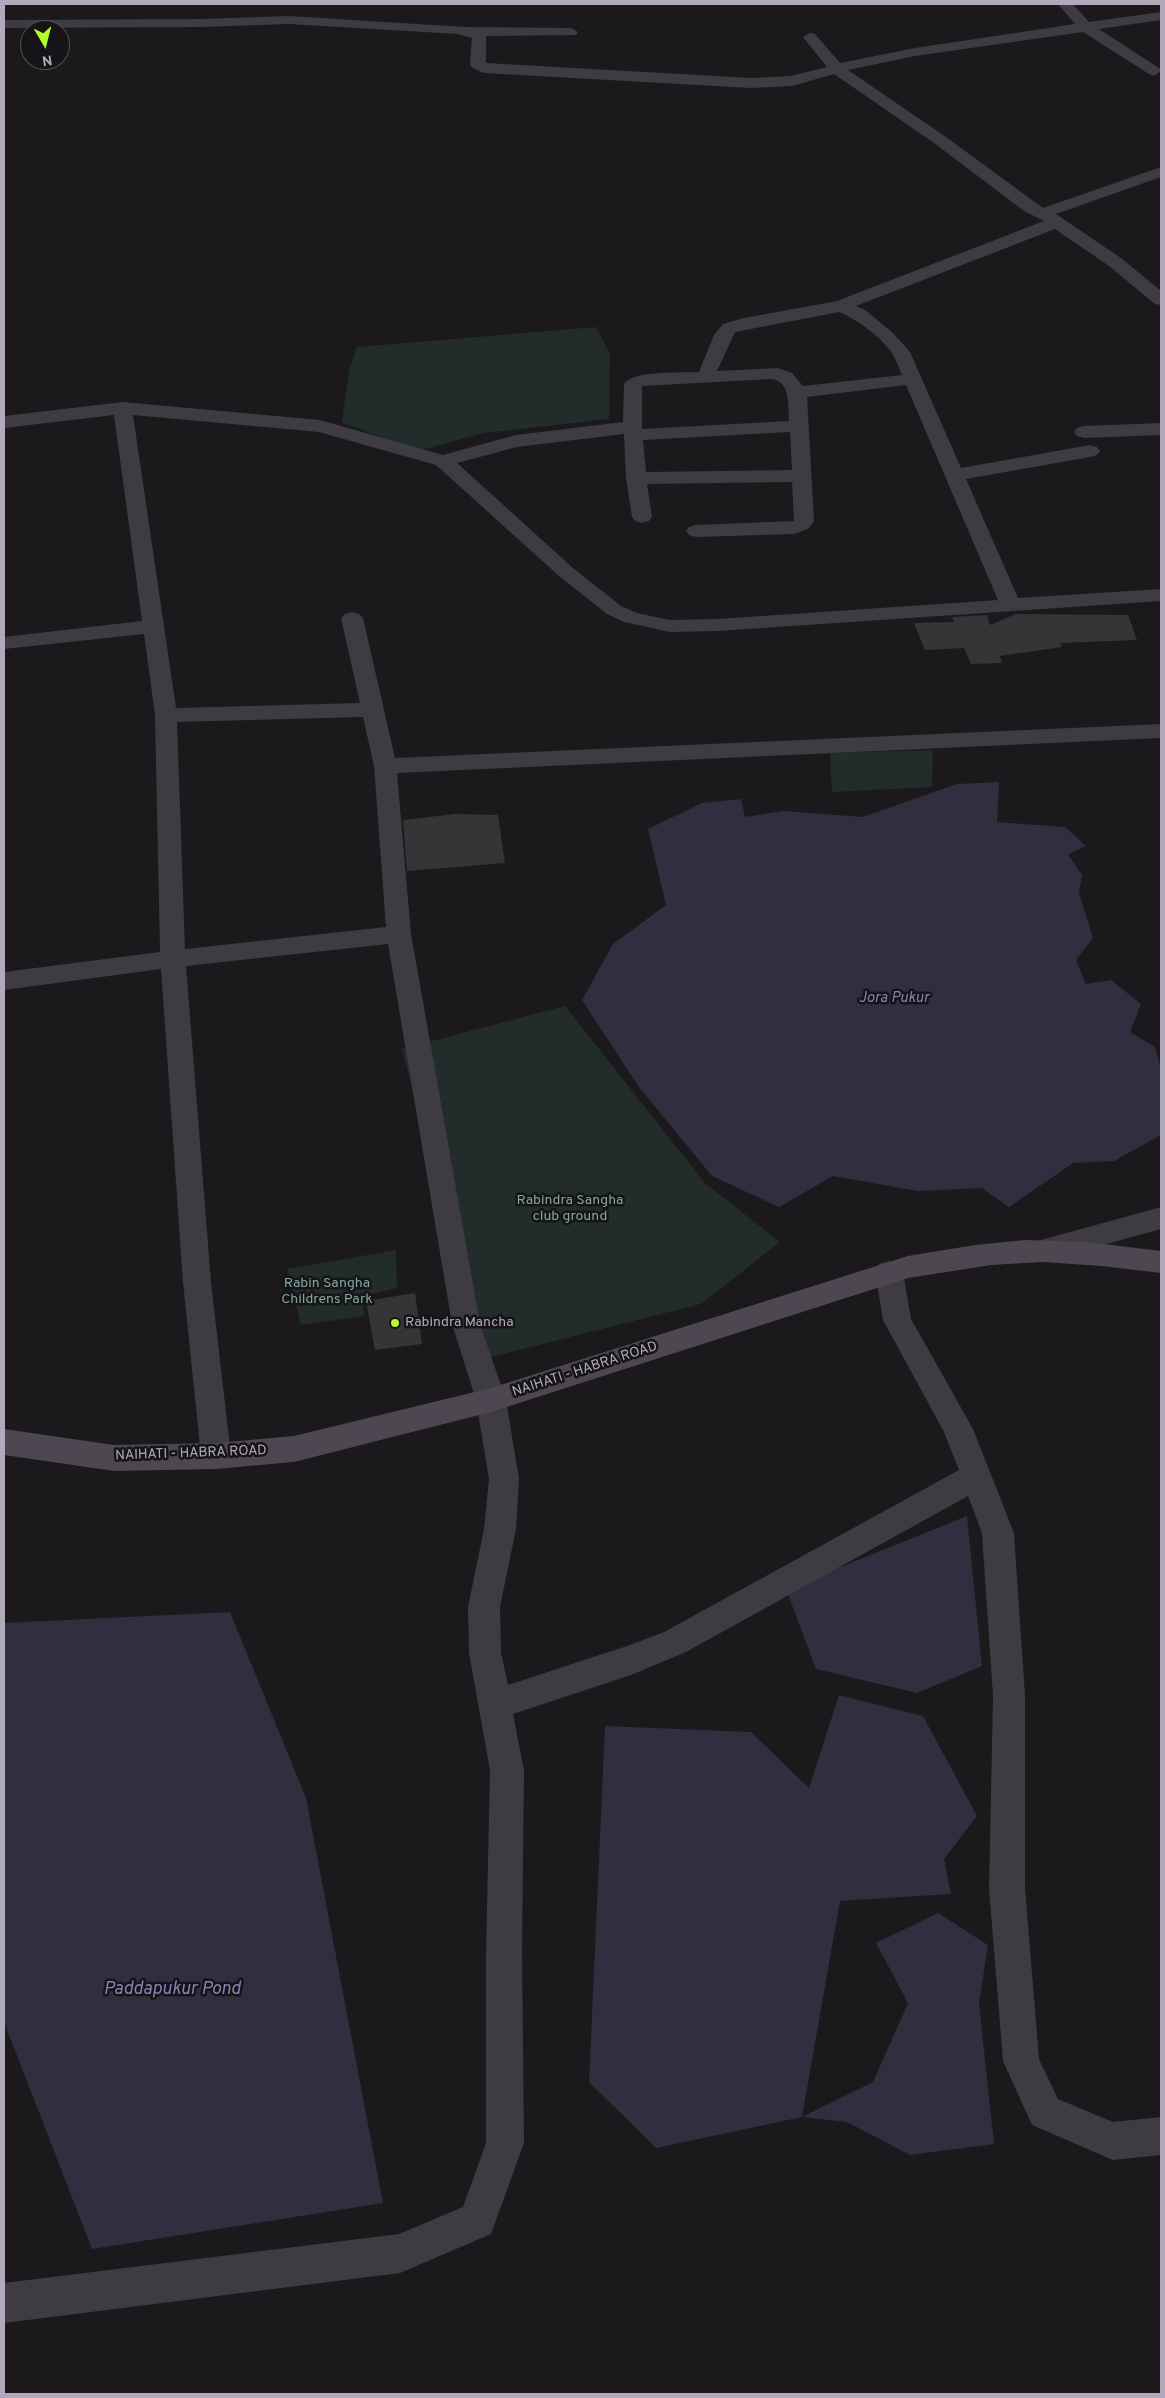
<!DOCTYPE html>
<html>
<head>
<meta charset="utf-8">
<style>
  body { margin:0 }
  #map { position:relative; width:1165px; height:2398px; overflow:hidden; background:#1b191b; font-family:Overpass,sans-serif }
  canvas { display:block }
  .frame { position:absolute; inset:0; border:5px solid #b1aabc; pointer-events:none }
  .north { position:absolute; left:20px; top:20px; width:50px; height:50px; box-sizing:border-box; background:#161416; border:1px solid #545058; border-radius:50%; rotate:172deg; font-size:14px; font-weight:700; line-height:20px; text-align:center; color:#b1aabc }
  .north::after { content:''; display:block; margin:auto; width:18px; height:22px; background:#affd2f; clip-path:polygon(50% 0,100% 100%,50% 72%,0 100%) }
</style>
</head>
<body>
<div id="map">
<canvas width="1165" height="2398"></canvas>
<div class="frame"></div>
<div class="north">N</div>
</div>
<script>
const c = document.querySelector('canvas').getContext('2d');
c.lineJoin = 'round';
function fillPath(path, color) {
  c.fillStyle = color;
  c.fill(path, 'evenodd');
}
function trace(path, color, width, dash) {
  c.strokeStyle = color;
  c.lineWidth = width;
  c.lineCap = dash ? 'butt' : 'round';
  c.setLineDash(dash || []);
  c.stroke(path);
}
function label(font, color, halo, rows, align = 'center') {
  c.font = font + ' Overpass,sans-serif';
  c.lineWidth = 5;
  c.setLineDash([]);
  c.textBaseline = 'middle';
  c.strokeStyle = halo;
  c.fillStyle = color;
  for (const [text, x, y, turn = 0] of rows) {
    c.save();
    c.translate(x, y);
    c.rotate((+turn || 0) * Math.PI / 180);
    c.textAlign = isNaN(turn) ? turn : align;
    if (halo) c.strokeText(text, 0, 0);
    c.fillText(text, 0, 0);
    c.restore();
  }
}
fillPath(new Path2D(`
  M596,327L610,354L609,419L484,433L417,451L342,422L349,371L357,347Z
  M933,750L932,787L832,792L830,753Z
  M565,1006L705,1183L780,1242L701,1304L483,1359L402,1049Z
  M396,1250L397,1288L363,1296L364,1316L301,1325L287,1269Z`), '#222c2b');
fillPath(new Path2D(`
  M999,782L997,822L1065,827L1086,846L1068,854L1082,875L1079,893L1093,938L1076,960L1086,984L1111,980L1141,1004L1130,1032L1155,1047L1161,1069V1135L1114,1161L1073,1163L1009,1207L982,1188L918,1191L833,1176L779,1207L712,1176L639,1087L582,1000L613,944L666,905L648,829L702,803L741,799L745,817L783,811L863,817L957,784Z
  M967,1516L982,1666L917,1693L816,1669L786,1589Z
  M230,1612L306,1798L383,2203L92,2249L4,2022V1623Z
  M839,1695L923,1716L977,1816L944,1859L951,1894L840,1901L802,2117L873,2082L908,2003L876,1943L938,1913L988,1945L979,2003L994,2144L910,2155L847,2122L802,2117L656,2148L589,2082L605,1726L751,1732L809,1788Z`), '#312e40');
fillPath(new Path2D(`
  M1016,614L1128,615L1137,640L1060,643L1062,647L1000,656L1002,663L971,664L964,648L925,650L914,623L954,622L952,617L987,615L990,625Z
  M455,814L498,815L505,863L407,871L403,820Z
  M415,1293L422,1344L375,1350L366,1301Z`), '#363437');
fillPath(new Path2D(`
  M1058,4H1073L1089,22L1161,12V20L1099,29L1159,68L1161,71L1154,76L1149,74L1083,32L915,56L848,70L946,137L1043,208L1161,167V177L1056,214L1121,258L1161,291V305L1155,304L1109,266L1055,229L856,306L865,310L893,333L910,352L961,468L1090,445L1097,447L1100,451L1097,455L1090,457L966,479L1018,598L1161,589V601L718,631L670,632L624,622L607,614L559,576L436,465L319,432L133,415L176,708L360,703L341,618L345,614L352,612L359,614L363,618L395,758L1161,724V738L397,773L411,934L480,1324L506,1400L519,1479L516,1529L500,1607L501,1653L508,1685L627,1646L664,1632L959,1470L944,1432L883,1320L875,1272L879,1264L889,1261L899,1264L903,1272L911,1319L973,1429L1014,1533L1025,1696V1888L1039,2059L1058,2099L1113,2122L1161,2117V2155L1113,2160L1032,2125L1003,2061L989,1888L993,1696L982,1533L968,1496L686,1652L631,1675L513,1714L524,1770L522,1953L524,2143L491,2234L400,2273L4,2323V2283L399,2234L463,2207L486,2143V1953L490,1770L469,1653L468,1607L484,1529L489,1479L476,1400L452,1324L388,944L186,966L211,1282L231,1456L227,1465L216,1469L205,1465L201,1456L183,1282L161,969L4,990V972L160,952L155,715L144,634L4,649V637L142,621L114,415L4,428V416L123,402L320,420L443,455L516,435L623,422L624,384C633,370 681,373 699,372L714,335L723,324L744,318L837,301L1044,221L1024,211L934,143L834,74L792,86L751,88L484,73L473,68L470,65L472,38L458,34L289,24L201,27L4,28V20L201,19L289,16L465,27L571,28L578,32L576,35L486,36V63L751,78L791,76L827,67L803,37L810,33L815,34L840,63L915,48L1075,24ZM839,312C858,320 880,336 892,353C896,359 899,368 902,375L803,386L792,373L778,368L717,371L735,332ZM772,379C791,382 788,406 789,421L642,429V386ZM906,385L998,600L718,619L670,620L637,613L621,606L573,568L457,463L517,447L624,434L626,478L632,517L635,521L642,523L649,521L652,517L647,484L792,482L794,521L696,525L689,527L686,531L689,535L696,537L794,534L808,529L814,521L807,397ZM790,432L792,470L646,472L643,440ZM363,717L374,766L386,927L185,949L177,722Z
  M1161,423V435L1084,438L1077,436L1074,432L1077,428L1084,426Z
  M1161,1207V1229L1041,1262L1031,1259L1027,1251L1031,1243L1041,1240Z`), '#3f3b42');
fillPath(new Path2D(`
  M1025,1240L1087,1242L1161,1251V1273L1102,1266L1042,1262L991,1265L908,1278L491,1412L294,1462L216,1469L114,1471L4,1455V1429L114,1445L216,1443L294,1436L491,1388L908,1256L975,1245Z`), '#4c4751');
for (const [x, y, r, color] of [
  [395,1323,5,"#affd2f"]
]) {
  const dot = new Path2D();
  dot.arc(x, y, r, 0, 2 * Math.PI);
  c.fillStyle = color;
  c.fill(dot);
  trace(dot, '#161416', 2);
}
label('14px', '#81a79f', '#161416', [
  ["Rabindra Sangha",570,1201],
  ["club ground",570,1217],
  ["Rabin Sangha",327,1284],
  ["Childrens Park",327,1300]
]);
label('14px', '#b1aabc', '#161416', [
  ["Rabindra Mancha",405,1323]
], 'left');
label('14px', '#b1aabc', '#161416', [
  ["NAIHATI - HABRA ROAD",585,1370,-18],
  ["NAIHATI - HABRA ROAD",191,1454,-2]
]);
label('italic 15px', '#8a80b8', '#161416', [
  ["Jora Pukur",894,999]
]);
label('italic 18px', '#8a80b8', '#161416', [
  ["Paddapukur Pond",172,1990]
]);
</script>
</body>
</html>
